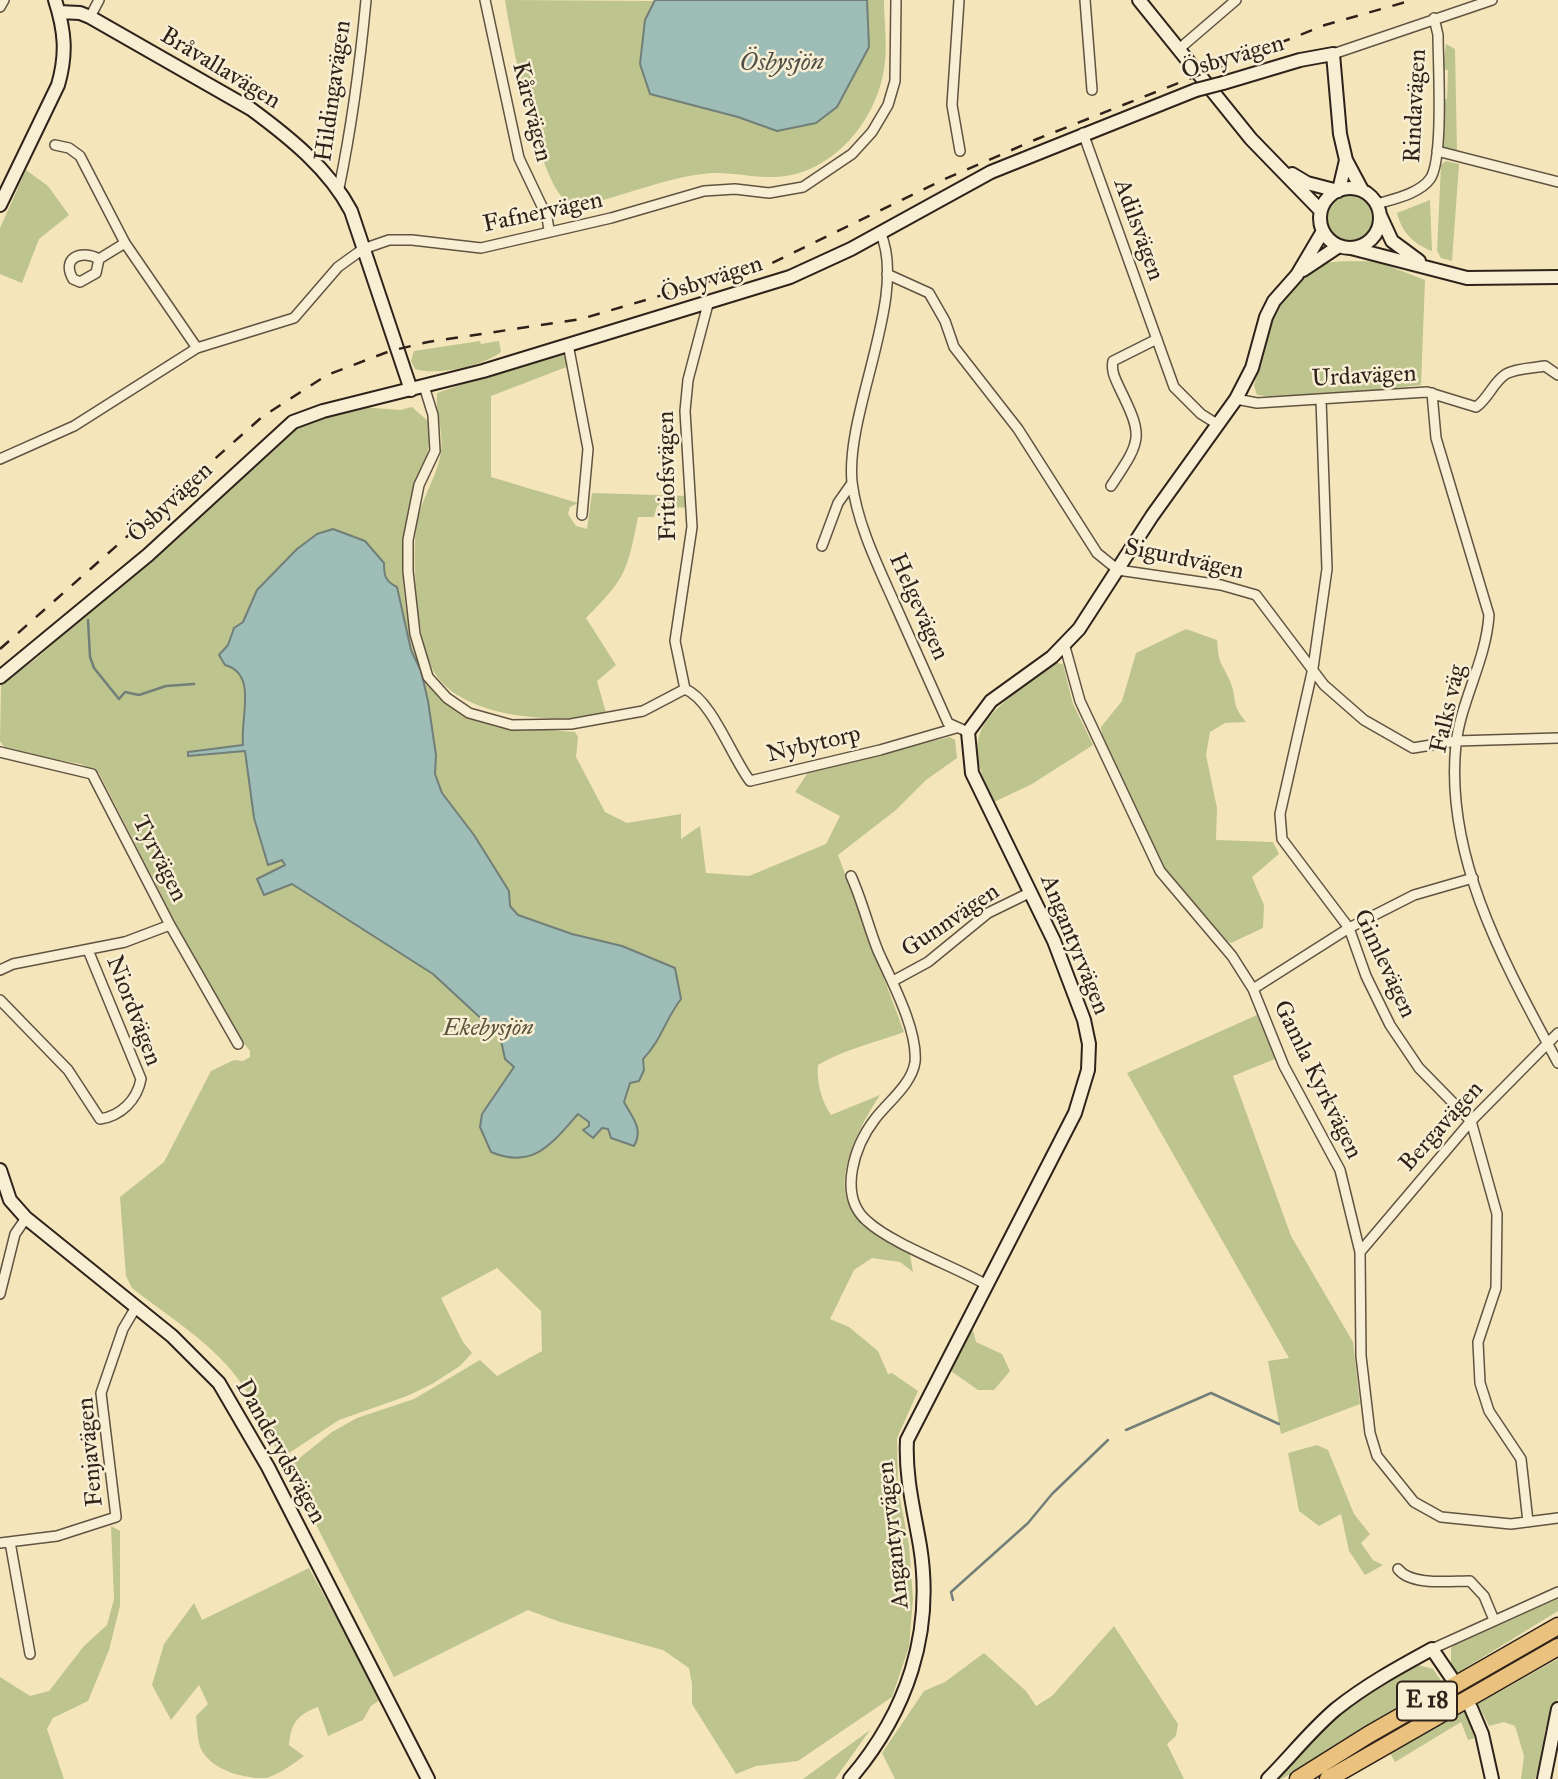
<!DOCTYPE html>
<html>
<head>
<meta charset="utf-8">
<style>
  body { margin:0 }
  canvas { display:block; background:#f5e5bb }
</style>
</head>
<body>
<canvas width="1558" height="1779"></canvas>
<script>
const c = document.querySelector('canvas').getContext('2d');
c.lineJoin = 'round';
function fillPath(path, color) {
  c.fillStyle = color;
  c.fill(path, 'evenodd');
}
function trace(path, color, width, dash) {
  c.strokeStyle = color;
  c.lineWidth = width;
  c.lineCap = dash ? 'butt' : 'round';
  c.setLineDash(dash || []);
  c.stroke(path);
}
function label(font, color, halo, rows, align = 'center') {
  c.font = font + ' "IM FELL Great Primer",serif';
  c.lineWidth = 5;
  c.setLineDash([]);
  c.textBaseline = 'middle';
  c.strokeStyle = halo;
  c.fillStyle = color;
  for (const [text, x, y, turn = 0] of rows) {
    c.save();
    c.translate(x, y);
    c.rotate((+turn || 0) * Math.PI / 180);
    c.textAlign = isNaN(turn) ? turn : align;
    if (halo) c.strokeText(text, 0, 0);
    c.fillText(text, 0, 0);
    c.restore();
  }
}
fillPath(new Path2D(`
  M505,0L654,1L645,20L738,117L778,131L869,47L867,0H884C884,23 888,47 884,69C876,121 833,174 776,177C755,178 733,172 712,173C671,176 629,194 588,204C580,204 569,205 563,198C537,171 511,40 505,0Z
  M1446,44L1455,49L1457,152L1444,150L1441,143L1440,100L1447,99L1448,70L1443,69Z
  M1446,161L1459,164L1452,261L1441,258L1437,251L1441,165Z
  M26,170L48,186L69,215L39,239L22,283L0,274V228Z
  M1325 217a25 25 0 1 1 50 0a25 25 0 1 1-50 0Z
  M1430,200L1432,251C1414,244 1402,233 1397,213Z
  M1376,261L1425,280L1421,385C1368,391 1311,402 1257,395L1254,386C1266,345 1276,271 1327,263C1343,260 1360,262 1376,261Z
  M480,341L481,344L499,341L501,352C483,366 437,376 415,369L411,361L414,351Z
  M565,349L569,366L491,396V477L578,503L570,507L568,514L576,526L587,529L592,493L688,496L689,508L657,506L654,517H638C627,572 626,578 586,618L616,665L597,681L606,713C562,725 465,719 436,675C417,646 412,564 416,528C419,502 437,478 441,452C444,432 435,413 437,393Z
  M360,407L400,410L412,407L430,423C431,467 408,508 404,553C400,595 410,652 436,686C462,718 536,730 575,732L578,737L576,757L605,812L627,823L681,814V839L700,826L706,873L749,876L826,844L840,816L795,792L809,771L950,737L955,740L957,758L926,780L896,810L838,855L904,1032C875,1043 844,1049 818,1065C816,1081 822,1102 831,1115L880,1095C859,1128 823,1189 862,1222C875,1233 895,1240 909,1249L913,1272L900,1262L872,1258L854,1270L830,1319L849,1327L878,1351L888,1374L892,1373L918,1391L897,1438L898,1489L909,1545L913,1599L909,1647L892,1697L798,1761L756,1766L736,1774L692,1704V1684L689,1668L663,1650L560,1622L528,1610L394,1677L287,1468L332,1432L357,1418L414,1399L480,1360L497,1376L542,1351L541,1311L497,1268L441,1298L463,1342L472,1353L460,1366L432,1384L407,1396L339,1420L280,1459C267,1428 253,1396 231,1370C204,1338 165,1314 132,1288L126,1276L120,1197L164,1162L211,1071L234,1060L243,1061L250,1057V1051L225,1020L99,773L81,764L7,751L0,741L1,684L37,658L296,426Z
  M1186,629L1217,640C1219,666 1221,661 1230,681C1238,700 1230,703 1246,722L1225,723L1210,732L1206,755L1217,808L1216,840L1273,842L1279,854L1252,877L1264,905L1263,928L1231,943L1226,940L1165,869L1103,740L1101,727L1122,701L1136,653Z
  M1057,663L1063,664L1073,704L1093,745L1032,784L994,802C966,745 972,725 1022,688C1033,680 1044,668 1057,663Z
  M1257,1015L1275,1059L1233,1076L1291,1236L1353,1342L1360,1404L1281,1434L1268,1361L1289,1358L1127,1073Z
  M973,1330L976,1342L1002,1354L1010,1371L994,1390H978L948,1369Z
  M1317,1445L1328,1450L1354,1514L1370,1534L1361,1543L1373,1560L1383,1565L1365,1575L1349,1551L1341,1514L1319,1526L1299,1511L1288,1453Z
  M111,1526L120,1531V1606L109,1650L88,1701L53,1718L47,1729L64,1779H0V1677L30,1696L49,1691L84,1646L107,1625L114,1599Z
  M309,1568L381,1699L371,1706L363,1720L328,1736L318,1707C297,1715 291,1723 289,1745L304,1756C293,1764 280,1774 266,1778C244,1779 211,1770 201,1749C197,1740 197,1725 196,1716L208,1704L199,1685L171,1720L152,1685L164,1644L194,1603L202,1620Z
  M1558,1597V1611L1457,1673L1451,1664V1648L1455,1644Z
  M1114,1626L1178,1724L1176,1736L1167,1744L1184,1779H895L882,1753L924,1691L945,1682L984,1653L1026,1691L1036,1706L1052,1696Z
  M1558,1659V1698L1545,1731L1542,1762L1535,1779H1521L1524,1756L1515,1726L1504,1722L1489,1726L1478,1704Z
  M1418,1665L1433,1669L1442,1682L1282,1779H1275L1326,1724L1352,1702L1409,1666Z
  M1466,1711L1475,1738L1468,1740L1461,1722L1395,1762L1390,1753Z
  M870,1730L835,1779H803Z`), '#bec48e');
const water = new Path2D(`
  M655,0H867L869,47L837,107L816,123L777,131L738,117L650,94L640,64L645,20Z
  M333,529L365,541L384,563C384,576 385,581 397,587L411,650L421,671L428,701L436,755L435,774L442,793L474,835L509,891L510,906L518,915L572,934L622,946L675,968L681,999C666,1018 661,1041 643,1059L644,1070L639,1081L630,1083L624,1102C632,1117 644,1129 634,1146L611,1138L608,1129L602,1128L593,1138L583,1130L589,1126V1122L578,1114C552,1143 534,1170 491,1152L480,1127L482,1114L514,1067L505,1059L500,1036L433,974L292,884L264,895L257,879L285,865L282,860L268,865L254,818L245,751L188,756V752L243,745C240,717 258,674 225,665L219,655L228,645L234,628L243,622L257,590L297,549L317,534Z`);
fillPath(water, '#9ebdb7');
trace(water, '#717f78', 2);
trace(new Path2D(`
  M88,620L90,657L94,668L119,699L125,692L139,695L166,686L194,684
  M1126,1430L1211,1393L1279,1424
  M896,1533L899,1537
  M953,1600L951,1592L1028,1523L1052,1494L1108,1440`), '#717f78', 2.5);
const street = new Path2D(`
  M485,0L519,158L547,217L549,230
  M959,0L952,105L960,151
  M1085,0L1092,90
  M0,7L4,0
  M90,17L99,0
  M1179,49L1236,0
  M1333,54L1492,0
  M1083,133L1174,387L1201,414L1217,424
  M55,145L69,148L80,156L125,243L197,348
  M1437,151L1558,182
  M339,188C352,125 360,64 366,0
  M1377,204C1393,199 1419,194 1430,179C1444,160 1438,62 1438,35L1434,18
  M880,232C909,294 845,412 852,482C857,523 877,564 894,602C912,642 930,682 948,723L968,732
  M99,259L96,273L80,282L73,279C61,258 81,249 99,259L125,243
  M887,274L929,293L945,321L954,347L1018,429L1097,553L1118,570L1221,585L1256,595L1324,685L1364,720L1413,748L1456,741L1558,738
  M568,344L588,449L582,515
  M424,386L433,415L435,451L419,485L408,540V571L415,634L428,677L447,698L469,713L512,725L571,724L643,711L685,689
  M1432,393L1436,438L1489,615C1486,661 1461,700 1456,744C1444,858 1506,966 1558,1063
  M1236,399L1257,403L1427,392L1476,407C1489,398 1493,382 1506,374C1516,368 1534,368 1545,366L1558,375
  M1321,399L1327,569L1313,668L1280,814L1282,839L1349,928L1366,976L1390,1025L1419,1068L1471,1121L1497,1214L1496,1288L1478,1342L1480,1383L1489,1411L1521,1459L1528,1522
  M0,459L74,426L197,348L294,318L338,267L363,249L389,240H412L481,248L611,218L704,191L735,189L769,193L803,187L852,154L872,132L888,105L895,81L896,0
  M1111,486C1142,439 1144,438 1119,387C1115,378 1111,371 1113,361L1157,339
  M822,546L838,503L852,483
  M1065,647L1080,701L1160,871L1232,956L1253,989L1284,1066L1340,1170L1360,1252L1361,1356L1370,1433L1377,1456L1414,1502L1441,1517L1511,1524L1558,1518
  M685,689L675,641L692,527L685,411L688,380L708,304
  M685,689C712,700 731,756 750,781L880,750L956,728
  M0,752L92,774L170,925L238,1044
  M851,876C862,900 868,926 878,951C891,980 918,1030 915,1062C912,1084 888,1102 875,1119C855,1145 837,1195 867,1221C892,1244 953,1266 985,1284
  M0,970L13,964L125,942L170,925
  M893,981L928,962L988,913L1031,892
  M1253,989L1349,928L1414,895L1473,878
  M0,1000L68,1070L100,1119C121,1116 137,1100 141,1079L88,950
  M1360,1252L1471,1121L1558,1033
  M0,1294L15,1234L26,1218
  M10,1542L30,1654
  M0,1543L57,1536L116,1517L101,1393L123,1329L136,1307
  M1398,1569C1411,1586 1450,1581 1470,1581L1484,1596L1494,1620
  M1432,1649L1558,1592`);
const secondary = new Path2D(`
  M1139,0L1251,139L1321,211
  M59,12L80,13L90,17L251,109C289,137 329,169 351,211L411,390
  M1223,83L1300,60L1333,54L1340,134L1346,160L1362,190
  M1292,174L1307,183L1338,191
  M1320 218a30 30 0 1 1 60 0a30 30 0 1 1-60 0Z
  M1339,190L1346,160
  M0,205L58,85C67,54 65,31 55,0
  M1380,215L1392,241L1419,261
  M1351,248L1467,278L1558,277
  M1303,270L1339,246
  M0,677L148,555L293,422L323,411L483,371L790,277L851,249L991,172L1196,90
  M0,1170L10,1200L26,1218L172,1336L219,1383L268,1467L428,1779
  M1471,1708L1482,1734L1492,1779
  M850,1779C907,1712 934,1633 920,1546C914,1511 905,1476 907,1440L1075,1113L1088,1070L1089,1044L1084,1020L1054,941L972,773L968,732L991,701L1052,657L1079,629L1152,516L1236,399L1252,368L1266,317L1274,301L1297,275L1323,231
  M1268,1779C1291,1756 1311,1730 1336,1709C1366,1685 1399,1667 1432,1649L1451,1677
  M1544,1779L1558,1709`);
const highway = new Path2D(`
  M1298,1779L1368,1735L1558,1626
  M1328,1779L1558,1647`);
trace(street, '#605342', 12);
trace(secondary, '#2e221a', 16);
trace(highway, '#2e221a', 19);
trace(street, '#f8eed3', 9);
trace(secondary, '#f8eed3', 12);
trace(highway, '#eac27e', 16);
trace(new Path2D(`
  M0,649L262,417L327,375L390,351L428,342L581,319L772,263L945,179L1037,139L1325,25L1413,0`), '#2e221a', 2.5, [12, 12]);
const secondaryBridge = new Path2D(`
  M1196,90L1223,83`);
trace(secondaryBridge, '#2e221a', 16, []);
trace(secondaryBridge, '#f8eed3', 12);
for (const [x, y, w] of [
  [1427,1701,60]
]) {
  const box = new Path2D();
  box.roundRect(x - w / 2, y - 19.5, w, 39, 5);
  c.fillStyle = '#f8eed3';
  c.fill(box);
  trace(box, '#2e221a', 2);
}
label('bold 23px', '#2e221a', null, [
  ["E 18",1427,1701]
]);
label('24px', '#2e221a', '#f8eed3', [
  ["Ösbyvägen",1233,58,-16],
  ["Bråvallavägen",220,69,31],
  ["Hildingavägen",334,91,-82],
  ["Rindavägen",1416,106,-87],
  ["Kårevägen",531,112,76],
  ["Fafnervägen",543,213,-12],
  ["Adilsvägen",1138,230,70],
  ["Ösbyvägen",712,280,-18],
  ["Urdavägen",1364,377,-3],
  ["Fritiofsvägen",668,476,-91],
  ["Ösbyvägen",171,503,-43],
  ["Sigurdvägen",1184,560,12],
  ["Helgevägen",918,607,66],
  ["Falks väg",1449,709,-77],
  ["Nybytorp",814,745,-13],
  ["Tyrvägen",159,859,63],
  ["Gunnvägen",951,921,-34],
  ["Angantyrvägen",1074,945,68],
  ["Gimlevägen",1384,964,65],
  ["Niordvägen",133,1011,69],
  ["Gamla Kyrkvägen",1317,1080,64],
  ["Bergavägen",1442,1127,-48],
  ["Fenjavägen",91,1452,-95],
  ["Danderydsvägen",280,1452,61],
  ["Angantyrvägen",894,1535,-96]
]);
label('italic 24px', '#59533d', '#f8eed3', [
  ["Ekebysjön",488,1029]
]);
label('italic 26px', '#505049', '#f8eed3', [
  ["Ösbysjön",782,64]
]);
</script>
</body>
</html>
